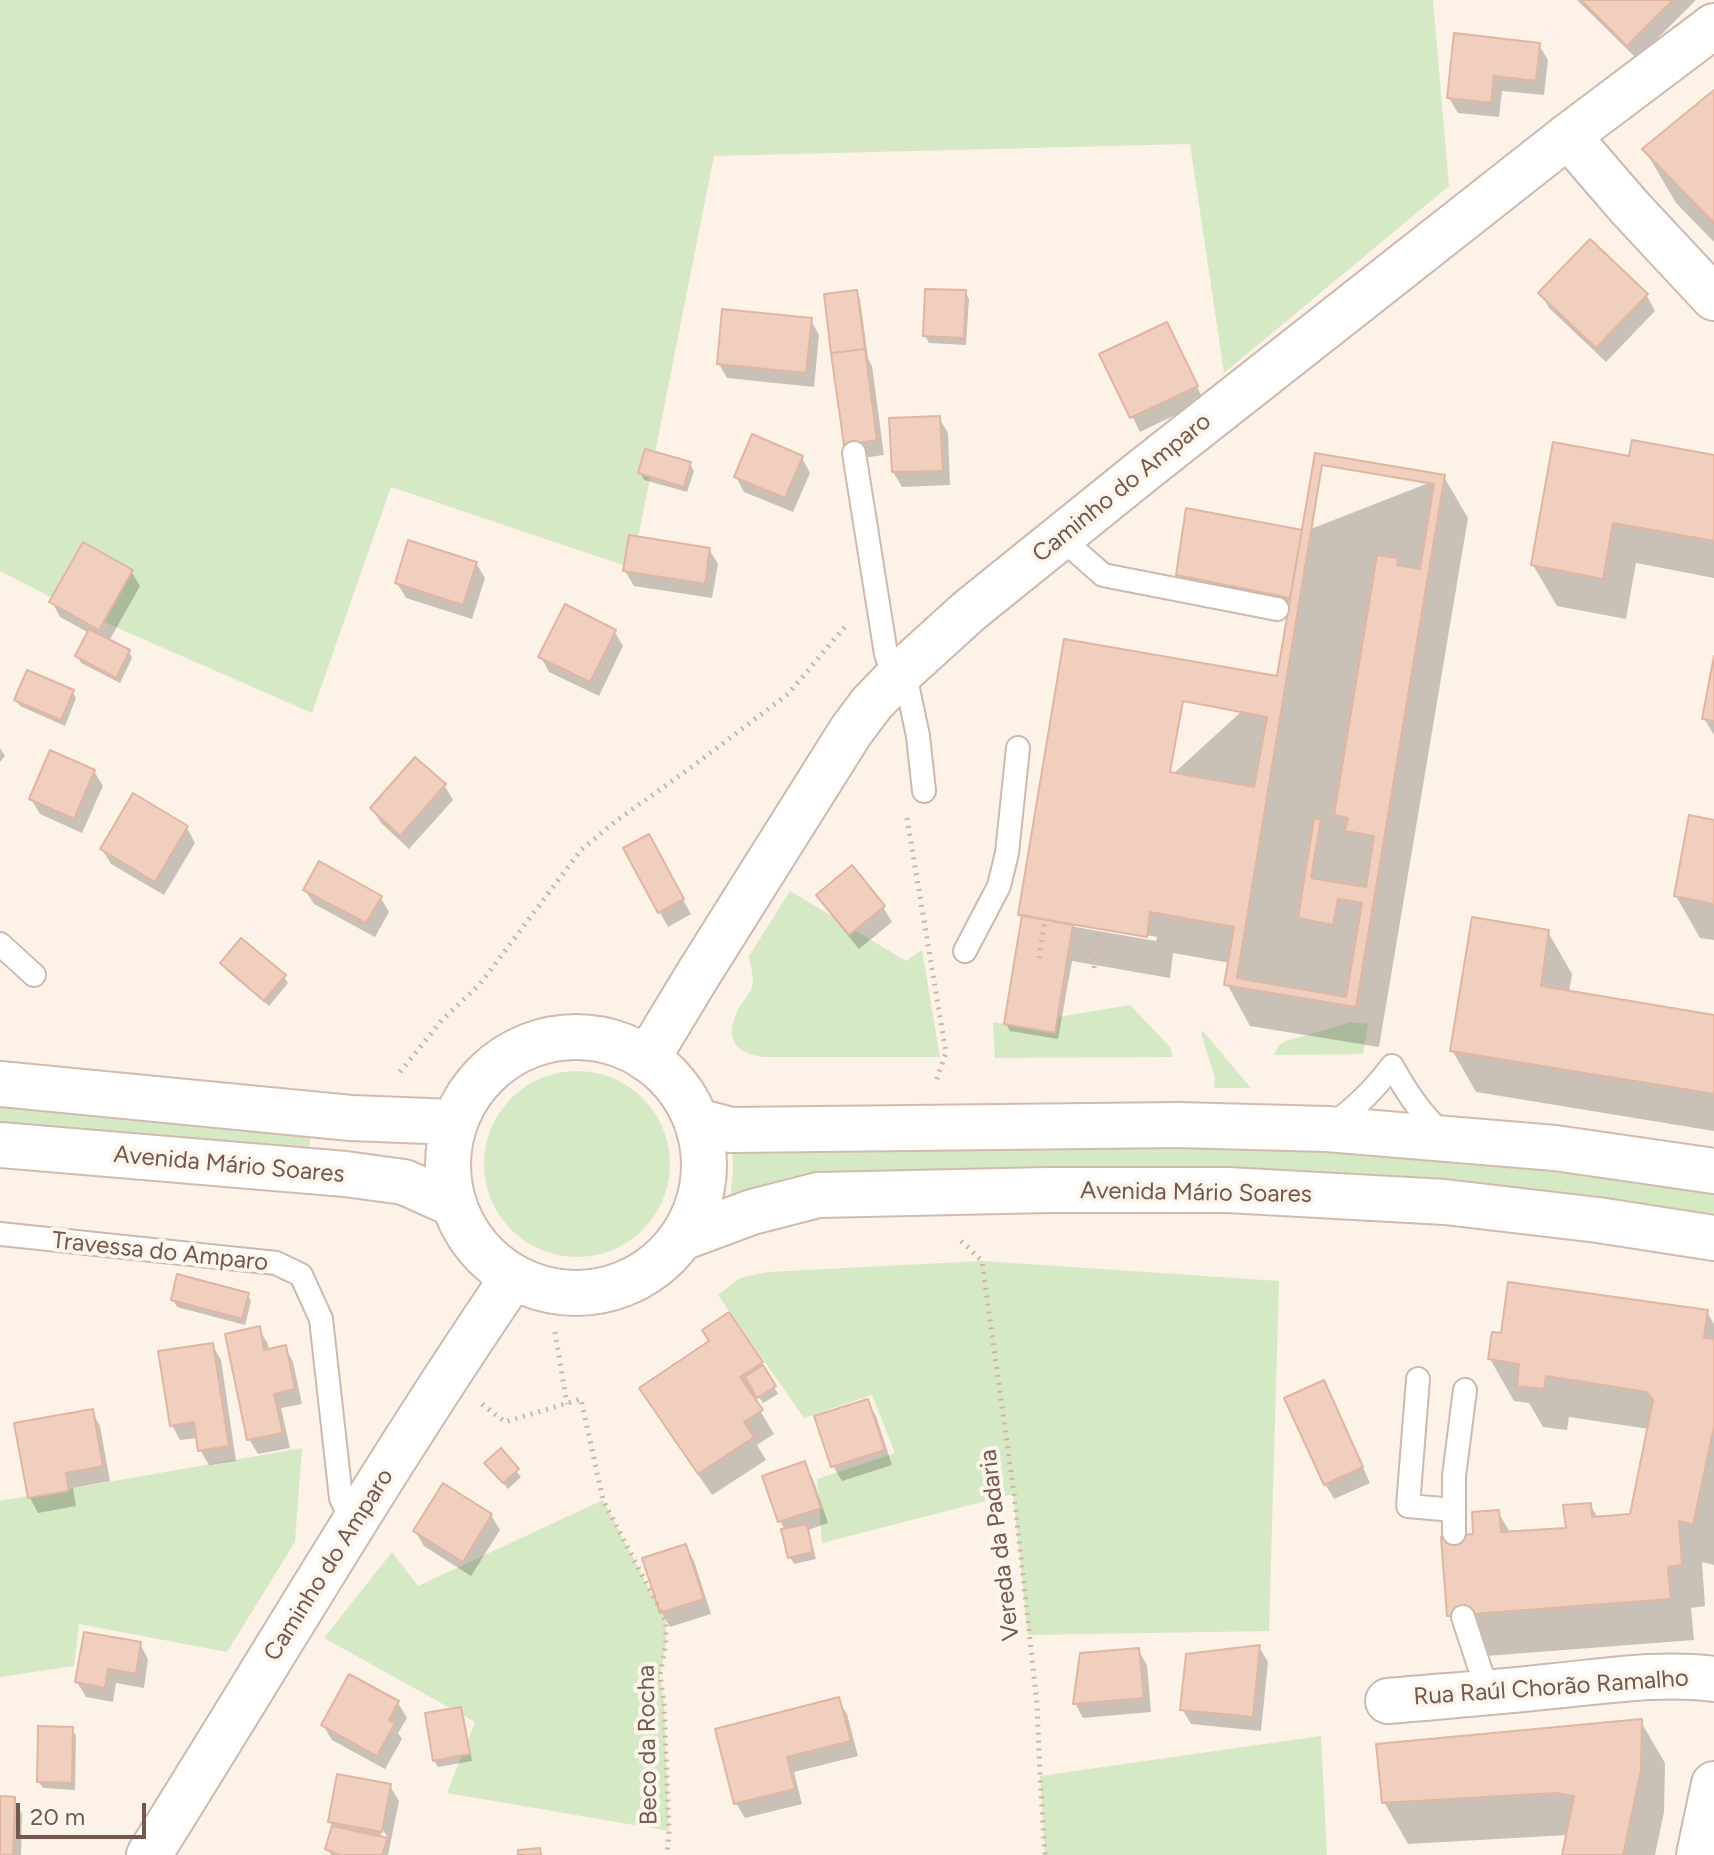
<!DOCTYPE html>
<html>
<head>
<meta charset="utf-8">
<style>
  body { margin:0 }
  #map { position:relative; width:1714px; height:1855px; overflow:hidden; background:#fcf2e7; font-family:Figtree,sans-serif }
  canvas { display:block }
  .scale { position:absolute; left:16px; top:1803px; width:130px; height:36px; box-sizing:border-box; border:4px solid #74584c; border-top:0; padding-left:10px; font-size:24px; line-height:28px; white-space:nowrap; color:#74584c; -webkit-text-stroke:6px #fef6ed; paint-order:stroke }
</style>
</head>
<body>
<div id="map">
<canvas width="1714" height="1855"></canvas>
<div class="scale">20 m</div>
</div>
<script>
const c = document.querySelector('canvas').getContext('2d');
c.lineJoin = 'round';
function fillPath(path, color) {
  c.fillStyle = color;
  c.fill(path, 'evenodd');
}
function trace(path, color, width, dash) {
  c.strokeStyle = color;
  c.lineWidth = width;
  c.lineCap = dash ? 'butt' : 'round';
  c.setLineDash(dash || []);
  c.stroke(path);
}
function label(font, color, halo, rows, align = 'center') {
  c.font = font + ' Figtree,sans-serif';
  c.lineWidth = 8;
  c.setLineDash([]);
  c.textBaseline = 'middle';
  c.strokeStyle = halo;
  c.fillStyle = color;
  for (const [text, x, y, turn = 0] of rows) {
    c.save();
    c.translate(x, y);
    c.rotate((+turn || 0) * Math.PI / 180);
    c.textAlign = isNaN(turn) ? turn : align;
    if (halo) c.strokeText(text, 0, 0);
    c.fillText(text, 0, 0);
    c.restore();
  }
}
fillPath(new Path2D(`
  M0,0H1433L1449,186L1224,373L1190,144L714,156L632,568L391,487L312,713L72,608L0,571Z
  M790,891L906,961L922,950L940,1057H763C733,1053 724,1036 739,1008C742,1002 750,994 752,987C755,980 750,964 749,956Z
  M1130,1005L1170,1047L1173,1057L995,1058L993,1022L1055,1033L1058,1017Z
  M1351,1022L1368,1024L1363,1054L1274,1055L1279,1045L1286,1041Z
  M1202,1031H1203L1251,1088H1214L1215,1078L1201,1033Z
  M484 1164a93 93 0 1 1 186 0a93 93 0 1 1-186 0Z
  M0,1107L311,1134L309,1151L0,1125Z
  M732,1147L772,1151H817L1220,1147L1351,1152L1546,1169L1714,1193V1215C1569,1192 1422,1174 1275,1170C1120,1166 964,1172 809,1175L758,1187L730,1198L733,1171Z
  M982,1261L1279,1281L1269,1631L1028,1635L1013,1494L822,1543L817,1479L895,1453L872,1395L804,1418L718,1295L740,1278L768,1272Z
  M302,1448L295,1542L227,1652L79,1624L74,1666L0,1677V1501Z
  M603,1500L666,1621V1644L660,1675L664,1702L669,1831L447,1793L475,1722L324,1638L392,1552L418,1586Z
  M1321,1736L1327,1855H1045L1040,1776Z`), '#d6e9c5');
fillPath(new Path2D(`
  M1577,0H1695V1L1637,59Z
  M1539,45L1548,60L1544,95L1502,91L1499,117L1458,113L1449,98Z
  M1714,93V242L1676,203L1645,150Z
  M1590,242L1647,296L1655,311L1606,362L1549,308L1541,293Z
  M856,292L860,299L868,358L872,366L884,455L854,459L846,444Z
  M965,292L969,299L966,345L929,343L925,336Z
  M811,320L819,335L814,387L727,378L719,364Z
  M1174,340L1204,401L1140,432L1102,355Z
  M939,418L948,433L950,485L902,487L893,472Z
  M802,458L810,473L793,512L744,492L736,477Z
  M1631,458H1714V578L1636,563L1626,619L1557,606L1533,565Z
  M690,464L694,471L687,492L644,480L640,473Z
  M1444,477L1468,518L1379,1047L1250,1026L1227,984L1230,963L1173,953L1170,978L1072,961L1058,1039L1010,1031L1006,1024L1023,920L1020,914L1278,678L1291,603L1182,581L1178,574L1303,532ZM1047,918L1157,937L1156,941L1047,922Z
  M709,549L718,564L712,598L634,586L625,571Z
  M476,563L485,578L472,619L406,598L397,583Z
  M131,571L140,586L109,641L129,651L132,658L120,683L81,663L77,656L89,633L60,617L52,602Z
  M614,631L623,646L599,696L549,672L541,657Z
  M1714,667V735L1704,718Z
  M72,691L76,698L65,726L20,706L16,700Z
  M0,748L5,756L0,762Z
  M94,771L103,786L82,833L40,814L31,799Z
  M444,785L453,800L409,849L381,823L372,808Z
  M1714,822V940L1700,938L1676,896Z
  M187,828L195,843L164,895L111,864L102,849Z
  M648,837L691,914L668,927L626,849Z
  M305,890L380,897L389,912L375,937L314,904Z
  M818,895L883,907L892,922L859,949L827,910Z
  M1548,932L1572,974L1569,993L1714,1017V1131L1476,1092L1452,1050Z
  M222,964L284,977L288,983L269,1006L226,970Z
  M247,1294L251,1301L245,1325L177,1307L173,1300Z
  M1707,1312L1714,1324V1565L1702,1562L1705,1606L1691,1608L1694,1640L1473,1657L1449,1615L1476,1536L1498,1512L1511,1534L1568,1530L1590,1505L1598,1518L1631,1516L1649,1429L1569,1417L1567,1430L1543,1427L1529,1403L1514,1401L1490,1359Z
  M259,1329L268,1344L269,1351L285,1347L293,1362L302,1404L281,1408L290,1448L258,1454L249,1439Z
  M212,1345L221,1360L236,1461L209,1465L200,1450L198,1438L180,1440L172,1425Z
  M761,1363L778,1394L763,1403L758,1396L753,1399L774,1434L757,1445L766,1460L712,1495L655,1411Z
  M1324,1383L1332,1398L1370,1483L1334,1499L1325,1484Z
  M867,1401L876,1416L892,1465L842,1481L833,1466Z
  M92,1411L100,1426L110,1481L73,1488L76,1506L38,1513L30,1498Z
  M500,1451L521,1477L508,1489L487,1463Z
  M804,1464L813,1479L828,1523L808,1530L816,1559L794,1564L790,1557L785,1530L780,1521L764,1478Z
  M491,1515L500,1530L471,1576L424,1546L415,1531Z
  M685,1546L694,1561L711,1614L670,1627L662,1613L645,1559Z
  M140,1644L148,1659L144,1688L116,1683L113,1702L86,1697L77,1682Z
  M1259,1647L1268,1662L1261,1731L1191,1724L1182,1709Z
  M1138,1650L1147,1665L1151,1712L1083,1718L1075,1703Z
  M838,1700L847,1714L858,1756L794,1772L802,1804L745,1818L736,1803Z
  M398,1703L407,1718L398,1733L402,1739L385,1769L332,1740L323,1725Z
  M460,1710L464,1716L472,1761L438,1767L434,1760Z
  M1641,1722L1665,1763L1664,1812L1655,1855H1564L1568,1835L1408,1844L1384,1802Z
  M72,1729L76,1736L75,1790L43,1788L39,1782Z
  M390,1786L399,1801L388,1855H331L328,1849L333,1828L330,1822ZM379,1823L389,1840H384L376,1825Z
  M0,1798L14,1799L22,1814L21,1855H0Z`), '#0003');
const building = new Path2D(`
  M1581,0H1673L1627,46Z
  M1454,33L1540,43L1536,81L1494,76L1491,103L1447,98Z
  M1714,90V223L1642,149Z
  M1590,239L1648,294L1596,348L1538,293Z
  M925,289L966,290L964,338L923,336Z
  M857,290L865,349L831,353L824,294Z
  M722,309L812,318L806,373L717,364Z
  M1167,322L1198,386L1130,418L1099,354Z
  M865,349L877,440L844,445L831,353Z
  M940,416L943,471L892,472L889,418Z
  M752,434L803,456L785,498L734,477Z
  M1632,440L1714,455V541L1613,523L1603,579L1531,565L1553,442L1629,456Z
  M645,449L691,462L684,487L638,473Z
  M1315,453L1445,475L1356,1007L1224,985L1234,927L1150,912L1147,937L1018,915L1064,639L1277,676Z
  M1322,465L1434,484L1420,569L1397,565L1398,558L1377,555L1334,815L1348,818L1345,831L1374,836L1366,887L1311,878L1321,819L1314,818L1298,918L1333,925L1338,899L1362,903L1346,997L1237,978Z
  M1186,508L1302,530L1290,598L1176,575Z
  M629,535L710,548L705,584L623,571Z
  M408,540L477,562L463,605L395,583Z
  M83,542L133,570L99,630L49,602Z
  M565,604L616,630L590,682L538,657Z
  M89,629L130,650L116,678L75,656Z
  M1714,656V721L1702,719Z
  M27,670L74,690L61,720L14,700Z
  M1183,701L1267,717L1254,787L1170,772Z
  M50,750L95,770L74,819L29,799Z
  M415,757L446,784L400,836L370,808Z
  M133,793L188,826L155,882L100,849Z
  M1689,815L1714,820V904L1674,896Z
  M649,834L684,899L658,913L623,848Z
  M319,861L382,896L366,923L303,890Z
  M852,865L885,906L849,935L816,895Z
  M1022,915L1073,925L1055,1033L1004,1024Z
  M1472,917L1549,930L1541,986L1714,1015V1094L1450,1051Z
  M241,938L286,975L264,1001L220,963Z
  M177,1274L249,1293L242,1319L171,1300Z
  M1508,1282L1708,1310L1704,1338L1714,1339V1427L1693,1525L1679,1521L1682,1565L1668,1567L1671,1599L1447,1616L1441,1537L1473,1534L1472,1512L1499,1510L1501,1532L1566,1528L1563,1505L1591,1503L1592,1517L1630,1514L1653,1400L1647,1392L1546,1376L1544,1389L1517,1386L1519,1364L1488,1359L1492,1332L1501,1333Z
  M729,1312L763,1362L740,1377L763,1410L744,1422L754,1437L698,1474L639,1388L709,1341L702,1330Z
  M260,1326L264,1350L286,1345L295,1389L274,1394L283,1433L247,1440L225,1334Z
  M213,1343L229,1446L198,1451L194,1422L170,1426L158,1351Z
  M763,1365L776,1386L757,1398L745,1377Z
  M1324,1380L1363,1467L1324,1485L1284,1398Z
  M868,1399L885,1450L831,1467L814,1416Z
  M93,1409L103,1466L66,1473L69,1491L28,1498L14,1423Z
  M501,1448L519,1469L503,1483L484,1463Z
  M805,1461L821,1508L778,1522L762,1476Z
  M443,1483L492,1514L463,1562L413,1531Z
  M807,1524L813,1552L788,1558L781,1529Z
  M686,1544L704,1599L660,1613L642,1558Z
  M84,1632L141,1642L136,1674L108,1669L105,1688L75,1682Z
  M1260,1645L1253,1717L1180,1710L1186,1654Z
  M1139,1648L1144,1698L1073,1704L1080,1653Z
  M349,1674L399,1701L389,1720L395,1723L377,1756L321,1725Z
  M839,1697L851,1741L787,1757L795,1789L734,1804L715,1729Z
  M461,1707L470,1754L433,1761L425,1713Z
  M1642,1719L1641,1770L1623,1855H1562L1574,1796L1555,1793L1382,1803L1376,1744Z
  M38,1726L73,1727L72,1783L37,1782Z
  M337,1774L391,1784L382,1832L328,1822Z
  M0,1796L15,1797L13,1855H0Z
  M332,1826L388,1838L382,1855H339L325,1849Z
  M540,1848L541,1855H518V1850Z`);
fillPath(building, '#f0cfbf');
trace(building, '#e2b5a0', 2);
const service = new Path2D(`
  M854,453L886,654L895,680
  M1060,537L1103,575L1277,609
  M904,670L918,736L924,791
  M0,944L34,975
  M965,951L999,886L1007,853L1018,748
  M1331,1126C1356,1107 1373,1091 1392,1066C1408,1095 1421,1113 1444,1136
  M0,1234L276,1263L301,1275L321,1319L341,1498L353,1524
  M1418,1379L1408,1506L1454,1510
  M1454,1533V1476L1465,1390
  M1463,1617L1488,1693`);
const minor = new Path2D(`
  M1568,136L1631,209L1714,298
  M1388,1701C1444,1696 1499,1692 1554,1686C1607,1681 1661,1672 1714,1679`);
const tertiary = new Path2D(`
  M647,1059L699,973L851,731L872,703L904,670L969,611L1145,469L1568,136L1714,26
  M149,1855C270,1662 385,1465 513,1277
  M1699,1855L1714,1784`);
const secondary = new Path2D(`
  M448 1165a128 128 0 1 1 256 0a128 128 0 1 1-256 0Z
  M0,1084L351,1118L454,1122
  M697,1121L731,1130L1178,1125L1327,1129L1555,1148L1714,1171
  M0,1145L345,1174L404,1182L453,1204
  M682,1238L752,1212L818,1195L1049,1190H1228L1445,1202L1598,1220L1714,1238`);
trace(service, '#cdb9ad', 26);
trace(minor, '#cdb9ad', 48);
trace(tertiary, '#cdb9ad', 48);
trace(secondary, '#d2bbae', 48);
trace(new Path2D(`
  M907,818L946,1053L936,1081
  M1039,958L1045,920
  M1094,968L1100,929
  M400,1072L442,1020L480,984L581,850L616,821L693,766L788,694L848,623
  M961,1241L982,1261L1014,1494L1037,1704L1040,1776L1045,1855
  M555,1332L567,1404
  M482,1404L505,1422L581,1399L603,1500L666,1621V1644L660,1675L664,1702L669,1831L667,1855`), '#d5b2a2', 5, [2, 6]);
trace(service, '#fff', 22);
trace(minor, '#fff', 44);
trace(tertiary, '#fff', 44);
trace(secondary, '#fff', 44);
label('24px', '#74584c', '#fef6ed', [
  ["Caminho do Amparo",1122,488,-39],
  ["Avenida Mário Soares",229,1165,5],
  ["Avenida Mário Soares",1196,1193,1],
  ["Travessa do Amparo",160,1252,6],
  ["Vereda da Padaria",1000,1545,-97],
  ["Caminho do Amparo",329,1565,-58],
  ["Rua Raúl Chorão Ramalho",1551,1688,-4],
  ["Beco da Rocha",648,1745,-91]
]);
</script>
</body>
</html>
